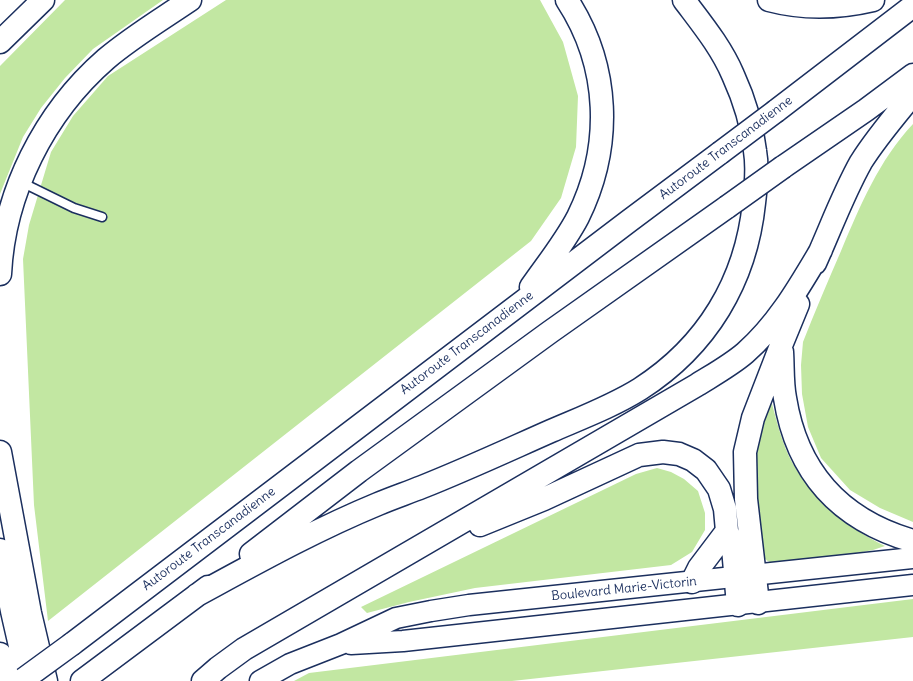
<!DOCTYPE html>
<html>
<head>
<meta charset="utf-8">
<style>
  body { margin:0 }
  canvas { display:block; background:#fff }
</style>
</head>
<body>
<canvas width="913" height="681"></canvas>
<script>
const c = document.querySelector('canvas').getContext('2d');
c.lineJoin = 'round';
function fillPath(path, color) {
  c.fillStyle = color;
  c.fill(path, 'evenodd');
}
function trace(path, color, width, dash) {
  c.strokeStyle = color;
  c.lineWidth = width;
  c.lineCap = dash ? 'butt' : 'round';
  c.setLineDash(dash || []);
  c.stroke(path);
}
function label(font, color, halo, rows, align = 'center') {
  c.font = font + ' Delius,sans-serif';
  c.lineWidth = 4;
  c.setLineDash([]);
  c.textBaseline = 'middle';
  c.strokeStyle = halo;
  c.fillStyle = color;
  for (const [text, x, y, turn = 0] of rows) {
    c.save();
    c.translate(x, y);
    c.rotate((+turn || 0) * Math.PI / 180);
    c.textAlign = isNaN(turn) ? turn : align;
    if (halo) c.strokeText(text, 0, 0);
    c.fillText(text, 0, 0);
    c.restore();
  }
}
fillPath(new Path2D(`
  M65,0H163L93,49L65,78L41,108L23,137L0,194V66Z
  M226,0H540L563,42L578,96L576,147L561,198L531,241L48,621L34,505L23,259L29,225L51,152L73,116L108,76Z
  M913,124V522L880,508L850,490L821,458L808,427L802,394L801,365L803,342C815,311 828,281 841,251C860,206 879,160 913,124Z
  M771,400C777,422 782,444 793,464C814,501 848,528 885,546L873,550L841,556L772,563C764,560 762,555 759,548L755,449L761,428Z
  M657,468L671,472L684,479L698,491L705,513V530L692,552L671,565L475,588L409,602L367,613L361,607L636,474Z
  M913,599V637L512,681H294L309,673Z`), '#c2e7a2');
const service = new Path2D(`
  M21,182L74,208L102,217`);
const tertiary = new Path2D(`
  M351,644L403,641L913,585
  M260,681L290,664L341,644L396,618L431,611L469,605L913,558`);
const motorway = new Path2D(`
  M769,0C803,9 839,8 873,0
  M0,42L43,0
  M776,111L913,6
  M783,167L866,110L913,75
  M815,263C830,230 843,194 861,162C876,138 895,116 913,94
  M0,274C4,193 44,113 106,59C132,37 162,19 190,0
  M531,287C547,264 565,242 578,217C613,146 610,66 567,0
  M782,352C783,367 782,383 785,398C797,473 840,520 913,541
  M0,452L30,613L46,681
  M480,525L544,499L639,455L663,452L679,454L693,460L706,470L719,489L725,509L727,531L733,548L738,605
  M0,550L12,611L28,681
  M251,554L359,471L550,332L727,207
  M692,582L699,568L727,531
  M197,595C256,563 315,530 378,504C392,498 407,493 422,487C465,470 508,450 551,431C581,418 613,406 640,389C707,346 746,281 754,203C756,186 758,168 755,151C752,125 744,99 733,75C721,47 702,24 684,0
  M758,603L746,499L745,452L753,418L782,343L798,304
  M72,644L629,221L720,153
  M0,654L6,681
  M82,681L208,587
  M203,681L218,668L244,649L697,385C713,375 731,365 745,353C778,324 799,287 821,250`);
trace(service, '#1b2f5e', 11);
trace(tertiary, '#1b2f5e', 23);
trace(motorway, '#1b2f5e', 25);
trace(service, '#fff', 8);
trace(tertiary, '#fff', 20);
trace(motorway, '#fff', 22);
const motorwayBridge = new Path2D(`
  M720,153L776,111
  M727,207L783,167
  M24,679L72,644`);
trace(motorwayBridge, '#1b2f5e', 25, []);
trace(motorwayBridge, '#fff', 22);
label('13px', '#1b2f5e', '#fff', [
  ["Autoroute Transcanadienne",726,148,-37],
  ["Autoroute Transcanadienne",467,343,-37],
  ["Autoroute Transcanadienne",209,539,-37],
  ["Boulevard Marie-Victorin",624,589,-6]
]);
</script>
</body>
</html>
